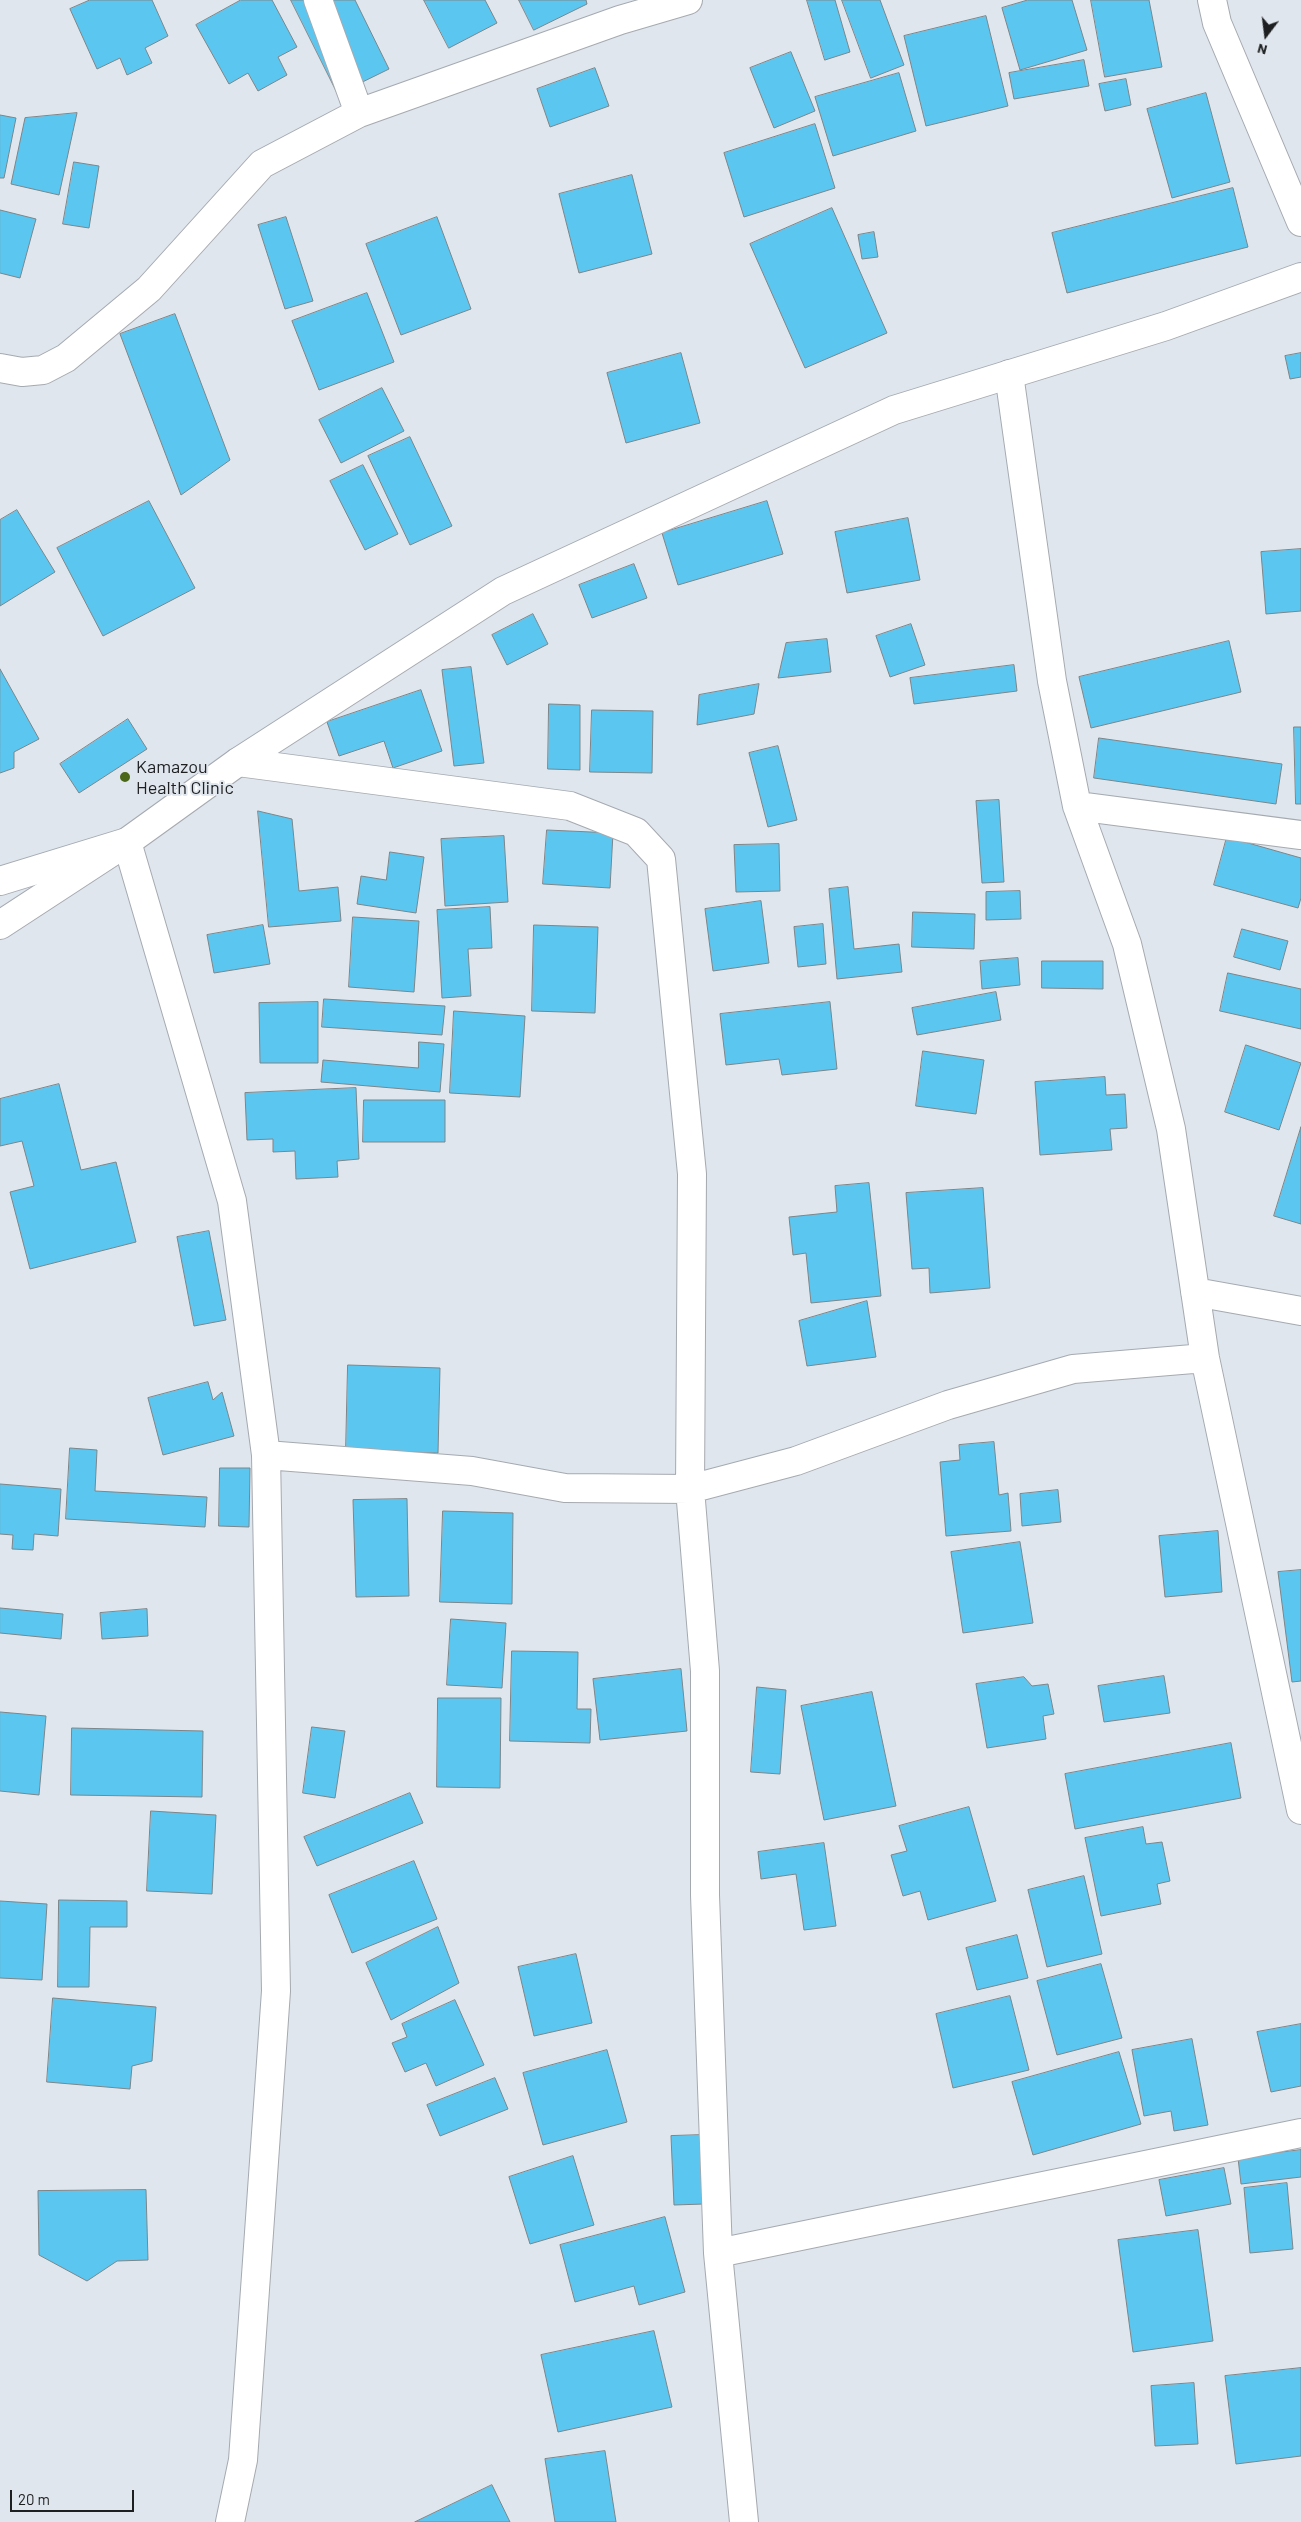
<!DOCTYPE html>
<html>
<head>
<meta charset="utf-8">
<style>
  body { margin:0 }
  #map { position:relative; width:1301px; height:2522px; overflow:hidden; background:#e0e6ed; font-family:Barlow,sans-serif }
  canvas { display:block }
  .north { position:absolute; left:1241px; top:10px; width:50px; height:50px; -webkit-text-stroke:4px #e0e6ed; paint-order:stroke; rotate:195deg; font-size:14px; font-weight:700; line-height:20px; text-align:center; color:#1d1f21 }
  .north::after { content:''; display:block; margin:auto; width:18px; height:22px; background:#1d1f21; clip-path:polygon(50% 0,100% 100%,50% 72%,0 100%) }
  .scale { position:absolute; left:10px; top:2490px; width:124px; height:22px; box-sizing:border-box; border:2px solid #1d1f21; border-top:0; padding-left:6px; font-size:15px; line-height:18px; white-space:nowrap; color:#1d1f21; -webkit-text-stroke:4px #e0e6ed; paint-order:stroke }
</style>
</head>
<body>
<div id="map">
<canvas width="1301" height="2522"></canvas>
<div class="north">N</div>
<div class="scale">20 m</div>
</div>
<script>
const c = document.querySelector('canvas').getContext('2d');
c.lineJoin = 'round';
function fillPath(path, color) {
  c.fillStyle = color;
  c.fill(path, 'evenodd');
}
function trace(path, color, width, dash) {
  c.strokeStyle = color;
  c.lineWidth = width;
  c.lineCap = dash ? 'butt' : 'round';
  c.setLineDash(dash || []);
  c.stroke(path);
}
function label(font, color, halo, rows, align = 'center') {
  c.font = font + ' Barlow,sans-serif';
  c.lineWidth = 4;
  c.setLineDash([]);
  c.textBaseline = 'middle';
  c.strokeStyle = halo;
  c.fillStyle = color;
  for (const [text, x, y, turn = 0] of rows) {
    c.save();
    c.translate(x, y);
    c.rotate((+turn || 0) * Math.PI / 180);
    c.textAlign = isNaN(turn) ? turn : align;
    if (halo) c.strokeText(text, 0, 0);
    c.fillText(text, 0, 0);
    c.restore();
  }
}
const building = new Path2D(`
  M90,0H152L168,36L145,48L152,63L127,75L120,58L97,69L70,9Z
  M241,0H272L297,47L278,57L287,75L258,91L248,73L229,84L196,25Z
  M291,0H355L389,69L338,94Z
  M424,0H485L497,23L449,48Z
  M519,0H586L587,4L534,30Z
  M807,0H835L850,52L825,60Z
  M842,0H880L904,65L871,78Z
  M1028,0H1072L1087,50L1020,70L1002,8Z
  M1091,0H1149L1162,67L1105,77Z
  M986,16L1008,106L926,126L904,36Z
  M791,52L815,111L774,128L750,68Z
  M1084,60L1089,86L1014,99L1009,73Z
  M595,68L609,106L550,127L537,89Z
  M899,73L916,131L833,156L815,97Z
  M1126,79L1131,105L1105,111L1099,84Z
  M1206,93L1230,182L1172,198L1147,109Z
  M77,113L59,195L11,184L25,118Z
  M0,115L16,118L4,178H0Z
  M815,124L835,188L744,217L724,153Z
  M74,162L99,166L89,228L63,224Z
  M632,175L652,254L579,273L559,194Z
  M1233,188L1248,247L1067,293L1052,233Z
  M832,208L887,333L805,368L750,244Z
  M0,210L36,219L20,278L0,273Z
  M286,217L313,301L285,309L258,225Z
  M437,217L471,309L401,335L366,244Z
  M874,232L878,257L862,259L858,235Z
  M367,293L394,362L319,390L292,321Z
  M175,314L230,460L181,495L120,334Z
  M681,353L700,423L626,443L607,373Z
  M1301,353V377L1290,379L1285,356Z
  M382,388L404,431L341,463L319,420Z
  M410,437L452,526L410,545L368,456Z
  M363,465L398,534L365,550L330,481Z
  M149,501L195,588L103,636L57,548Z
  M767,501L783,554L678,585L662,533Z
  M17,510L55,572L0,606V520Z
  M908,518L920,580L847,593L835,532Z
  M1301,549V611L1266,614L1261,552Z
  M634,564L647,598L592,618L579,585Z
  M533,614L548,644L507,665L492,635Z
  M911,624L925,665L890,677L876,636Z
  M827,639L831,672L778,678L786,643Z
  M1229,641L1241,692L1091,728L1079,677Z
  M1014,665L1017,691L914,704L910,678Z
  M471,667L484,763L454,766L442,670Z
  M0,669L39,739L14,752V768L0,773Z
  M759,684L754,714L697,725L699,695Z
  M421,690L442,751L393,768L384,741L339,756L327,722Z
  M549,704L580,705V770L548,769Z
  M592,710L653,711L652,773L590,772Z
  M128,719L147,749L79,793L60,764Z
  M1294,727H1301V804H1296Z
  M1099,738L1282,764L1276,804L1094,778Z
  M778,746L797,820L768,827L749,753Z
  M999,800L1004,882L982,883L976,801Z
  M258,811L292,819L299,891L338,887L341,921L269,927Z
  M547,830L613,833L610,888L543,884Z
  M504,836L508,902L445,906L441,839Z
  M1227,837L1301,858V898L1298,908L1214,885Z
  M779,844L780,891L736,892L734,845Z
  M390,852L424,857L416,913L357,904L361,876L386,880Z
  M848,887L854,949L899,944L902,972L837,979L829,889Z
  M1020,891L1021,919L986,920V892Z
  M761,901L769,963L713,971L705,909Z
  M490,907L492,948L468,949L471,996L442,998L437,910Z
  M913,912L975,914L974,949L912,947Z
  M353,917L419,921L414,992L349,987Z
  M823,924L826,964L798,967L794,927Z
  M263,925L270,964L214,973L207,935Z
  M534,925L598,927L595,1013L532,1011Z
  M1242,929L1288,941L1280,970L1234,957Z
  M1018,958L1020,985L982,989L980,961Z
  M1042,961H1103V989L1042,988Z
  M1228,973L1301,989V1029L1220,1011Z
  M996,992L1001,1020L917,1035L912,1008Z
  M324,999L445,1006L442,1035L322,1027Z
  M318,1002V1063H260L259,1003Z
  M830,1002L837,1069L782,1075L779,1059L726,1065L720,1014Z
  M454,1011L525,1016L520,1097L450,1093Z
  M419,1042L444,1044L440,1092L321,1082L323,1060L418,1068Z
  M1246,1045L1301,1063L1279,1130L1225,1112Z
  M923,1051L984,1060L976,1114L916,1106Z
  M1105,1077L1106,1095L1125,1094L1127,1128L1110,1129L1112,1150L1040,1155L1035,1082Z
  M59,1084L81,1170L116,1162L136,1242L30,1269L10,1192L34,1186L22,1141L0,1146V1099Z
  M356,1088L359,1159L337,1161L338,1177L296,1179L295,1151L273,1152V1139L247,1140L245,1093Z
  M364,1100H445V1142H363Z
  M1301,1127V1224L1274,1216Z
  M869,1183L881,1296L811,1303L806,1253L793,1255L789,1217L837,1212L835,1186Z
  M983,1188L990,1288L930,1293L929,1268L912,1269L906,1193Z
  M209,1231L226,1320L194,1326L177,1237Z
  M867,1301L876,1357L807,1366L799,1321Z
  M348,1365L440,1368L438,1453L346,1450Z
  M208,1382L213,1400L222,1392L234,1436L163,1455L148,1398Z
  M994,1442L999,1495L1008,1493L1011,1531L946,1536L940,1462L960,1460L959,1445Z
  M70,1448L97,1450L95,1491L207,1497L205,1527L66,1519Z
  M220,1468H250L249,1527L219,1526Z
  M0,1484L61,1489L58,1536L34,1534L33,1550L12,1549L13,1535L0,1534Z
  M1058,1490L1061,1522L1022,1526L1020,1494Z
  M407,1499L409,1596L356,1597L353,1500Z
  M443,1511L513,1513L512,1604L440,1602Z
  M1218,1531L1222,1592L1165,1597L1159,1536Z
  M1020,1542L1033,1623L963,1633L951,1552Z
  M1301,1570V1681L1292,1682L1278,1572Z
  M0,1608L63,1614L61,1639L0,1633Z
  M147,1609L148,1636L102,1639L100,1613Z
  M451,1619L506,1623L502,1688L447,1685Z
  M512,1651L578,1652L577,1709H591L590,1743L510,1741Z
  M681,1669L687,1731L600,1740L593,1679Z
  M1164,1676L1170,1713L1104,1722L1098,1686Z
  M1024,1677L1032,1686L1048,1684L1054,1714L1043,1716L1046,1739L987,1748L976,1684Z
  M757,1687L786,1690L780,1774L751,1772Z
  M872,1692L896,1806L824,1820L801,1706Z
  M438,1698H501L500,1788L437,1787Z
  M0,1712L46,1716L39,1795L0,1791Z
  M312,1727L345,1731L335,1798L303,1793Z
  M72,1728L203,1731L202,1797L71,1795Z
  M1231,1743L1241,1798L1075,1829L1065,1774Z
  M410,1793L423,1823L317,1866L304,1837Z
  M969,1807L996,1901L928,1920L920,1891L903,1896L891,1855L907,1851L899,1826Z
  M151,1811L216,1815L212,1894L147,1891Z
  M1143,1827L1146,1844L1162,1842L1170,1881L1157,1884L1161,1904L1101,1916L1085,1838Z
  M824,1843L836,1926L804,1930L796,1874L761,1879L758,1852Z
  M414,1861L437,1919L352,1953L329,1895Z
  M1084,1876L1102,1954L1047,1967L1028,1890Z
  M59,1900L127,1901V1927H90L89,1987H58Z
  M0,1901L47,1904L42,1980L0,1978Z
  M438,1927L459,1983L391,2020L366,1963Z
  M1017,1935L1028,1978L977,1990L966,1948Z
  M576,1954L592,2023L534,2036L518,1967Z
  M1101,1964L1122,2038L1057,2055L1037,1981Z
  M1010,1996L1029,2070L953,2088L936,2014Z
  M53,1998L156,2007L152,2061L132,2066L130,2089L47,2082Z
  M455,2000L484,2065L436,2086L426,2063L405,2072L392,2043L407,2037L402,2024Z
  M1301,2024V2086L1271,2092L1257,2032Z
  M1192,2039L1208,2125L1174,2131L1171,2111L1144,2116L1132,2050Z
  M607,2050L627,2122L543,2145L523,2073Z
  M1119,2052L1141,2124L1033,2155L1012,2082Z
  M495,2078L508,2109L440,2136L427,2105Z
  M702,2135L704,2204L674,2205L671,2136Z
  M1301,2150V2177L1241,2184L1238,2158Z
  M573,2156L594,2225L530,2244L509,2177Z
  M1224,2168L1231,2204L1166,2216L1159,2180Z
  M1287,2183L1293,2249L1250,2253L1244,2188Z
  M146,2190L148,2260L117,2261L87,2281L39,2255L38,2191Z
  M665,2217L685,2292L639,2305L634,2286L575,2302L560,2245Z
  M1198,2230L1213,2341L1133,2352L1118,2240Z
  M654,2331L672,2407L558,2432L541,2355Z
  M1301,2368V2456L1236,2464L1225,2376Z
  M1194,2383L1198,2444L1155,2446L1151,2386Z
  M605,2451L616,2522H555L545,2459Z
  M492,2485L510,2522H415Z`);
fillPath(building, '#5bc7f1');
trace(building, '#7c8589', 1);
const minor = new Path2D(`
  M318,0L359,113
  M1212,0L1217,23L1301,222
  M0,368L22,372L43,370L66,358L149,289L262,164L359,113L620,20L688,0
  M1009,374L1052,681L1077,806L1127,944L1171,1129L1205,1358L1301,1810
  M238,762L570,806L636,832L661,859L692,1174L690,1489L705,1671V1895L718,2253L744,2522
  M1077,806L1301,835
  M0,881L127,842L232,1201L266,1455L276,1991L243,2460L230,2522
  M1195,1292L1301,1311
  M266,1455L472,1471L565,1488L690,1489L796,1461L948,1405L1073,1369L1205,1358
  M718,2253L1301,2133`);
const tertiary = new Path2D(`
  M0,925L127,842L238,762L503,591L894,410L1166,326L1301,277`);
trace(minor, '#a5aab1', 30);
trace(tertiary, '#a5aab1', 30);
trace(minor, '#fff', 28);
trace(tertiary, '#fff', 28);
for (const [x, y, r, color] of [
  [125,777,6,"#496619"]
]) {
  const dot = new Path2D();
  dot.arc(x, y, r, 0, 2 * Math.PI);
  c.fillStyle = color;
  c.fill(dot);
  trace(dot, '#e0e6ed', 2);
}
label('18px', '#1d1f21', '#e0e6ed', [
  ["Kamazou",136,767],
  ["Health Clinic",136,788]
], 'left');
</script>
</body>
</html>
